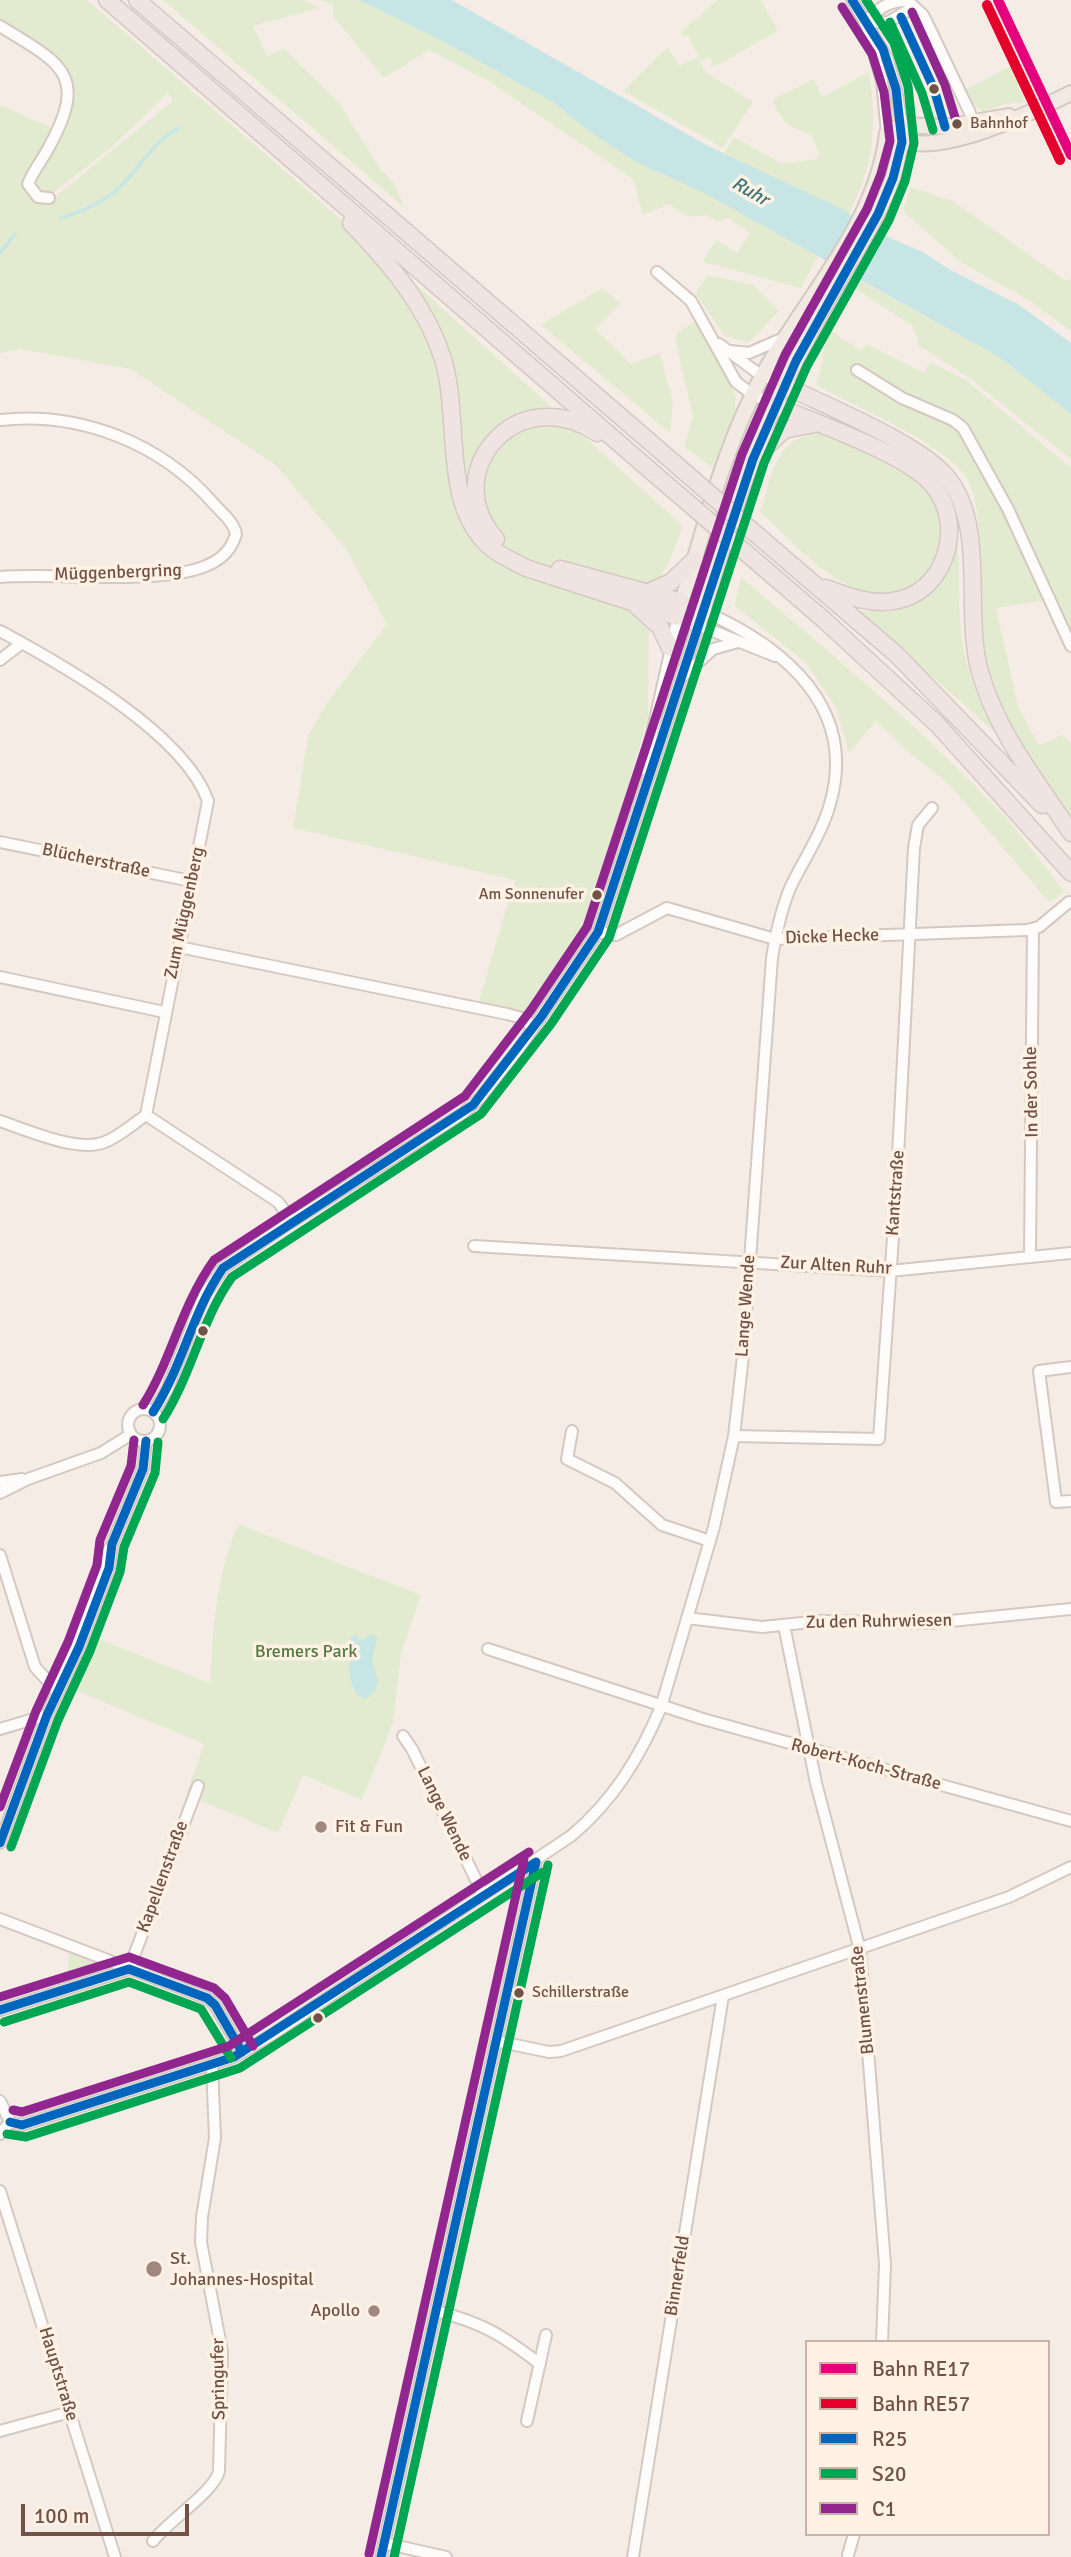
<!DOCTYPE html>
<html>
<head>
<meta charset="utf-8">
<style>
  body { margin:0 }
  #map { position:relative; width:1071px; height:2557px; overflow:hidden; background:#f5ede5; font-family:Signika,sans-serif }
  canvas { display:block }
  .legend { position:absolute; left:805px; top:2340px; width:245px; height:196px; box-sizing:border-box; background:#fff2e5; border:2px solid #c7b2a5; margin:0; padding:9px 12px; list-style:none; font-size:21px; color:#725246 }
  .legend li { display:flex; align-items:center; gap:14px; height:35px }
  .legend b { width:35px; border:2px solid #c7b2a5 }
  .scale { position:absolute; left:21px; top:2504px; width:168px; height:32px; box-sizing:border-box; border:4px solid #725246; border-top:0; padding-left:9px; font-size:21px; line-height:24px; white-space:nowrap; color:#725246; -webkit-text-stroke:5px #fff2e5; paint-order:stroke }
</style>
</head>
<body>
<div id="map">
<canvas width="1071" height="2557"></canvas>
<ul class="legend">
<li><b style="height:9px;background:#e5007d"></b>Bahn RE17</li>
<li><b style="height:9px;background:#e4002b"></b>Bahn RE57</li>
<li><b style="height:9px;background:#0065bd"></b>R25</li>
<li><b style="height:9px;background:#00a651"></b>S20</li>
<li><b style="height:9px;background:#91268f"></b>C1</li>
</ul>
<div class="scale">100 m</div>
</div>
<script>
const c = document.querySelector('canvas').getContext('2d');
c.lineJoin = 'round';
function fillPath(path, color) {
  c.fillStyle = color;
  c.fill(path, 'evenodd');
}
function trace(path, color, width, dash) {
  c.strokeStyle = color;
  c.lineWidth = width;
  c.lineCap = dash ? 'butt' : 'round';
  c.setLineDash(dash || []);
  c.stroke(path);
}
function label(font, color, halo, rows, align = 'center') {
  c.font = font + ' Signika,sans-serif';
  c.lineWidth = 7;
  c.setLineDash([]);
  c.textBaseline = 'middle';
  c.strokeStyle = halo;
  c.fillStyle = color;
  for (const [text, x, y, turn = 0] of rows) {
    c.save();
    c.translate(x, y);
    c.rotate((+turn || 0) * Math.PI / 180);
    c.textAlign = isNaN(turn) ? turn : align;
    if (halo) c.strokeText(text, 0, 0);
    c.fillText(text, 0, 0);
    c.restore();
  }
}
fillPath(new Path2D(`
  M0,0H87L412,281L683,526L669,562L657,582L649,626L648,716L590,922L525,1017L478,1004L515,880L293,828L308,736L329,700L387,624L346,549L276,465L130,369L20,349L0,353V105L55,129L26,186C32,199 44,203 56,196L173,101L168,93L113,146L57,190L49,196H40L30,183C36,168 47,154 54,140C93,68 55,59 0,24Z
  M163,0H304L320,8L253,26L267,56L284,49L339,103L381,170L394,183L405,208Z
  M322,0H359L444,42L553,102L587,130L634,160L706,194L818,256L801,288L703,262L716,240L737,253L750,233L728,218L718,222L706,215L688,217L669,204L643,215L633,179L490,82L429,50L384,78L333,16L334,6Z
  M717,0H761L778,31L714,67L709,57L701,61L688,36L684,37L681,32Z
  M668,47L679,66L697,57L706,72L753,102L723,148L623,91Z
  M1017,63L1020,71L1018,87L1026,102L1005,104L983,112L974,104L966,89Z
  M869,72C878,128 874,162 849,214L724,153L734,137L782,164L816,159L820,154L810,134C790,129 778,119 773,99L814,79L822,97Z
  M911,187L953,201L1066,281L1071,279V331L1027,299L962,263L903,211Z
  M708,275L754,285L779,311L748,343L725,336L695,293Z
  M857,279L999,357L1071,414V459L968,377L919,346L913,326L853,287Z
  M602,288L621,304L595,329L631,364L660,353L673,403L670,433L541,325Z
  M696,321C709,343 730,369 735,395C739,418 722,448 715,470L684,446L693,417L675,339L678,332Z
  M829,329L860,350L867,344L924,373L930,362L966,380L1071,468V635L1046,600L996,608L1018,706L1039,745L1063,735L1071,743V816C1041,783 990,698 984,654C977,610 988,508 965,476C939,440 856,408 816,385C823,367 822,349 829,329Z
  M810,430C847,436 923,473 939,508C943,515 941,526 941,534C942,582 898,605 855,588C819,574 788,537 760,512C770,483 774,441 809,435Z
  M950,512C962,546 958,584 960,620C963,662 975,697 996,733L858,611C887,611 934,607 945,573C950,555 949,531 950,512Z
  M741,577C833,655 925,731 1007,819C1027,842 1045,867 1064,891L1050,903L949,784L908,752L876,721L849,753L836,708L806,663L735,606Z
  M238,1524L421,1595L401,1654L393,1723L362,1800L303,1775L278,1833L186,1795L204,1744L65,1686L86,1634L210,1683C213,1629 216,1575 238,1524Z
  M69,1950L97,1961L96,1974L67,1983Z`), '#e2ebcf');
fillPath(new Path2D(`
  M359,0H452L706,145L838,207L892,239L921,251L949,269L1021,306L1071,343V414L999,357L706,194L634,161L587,130L553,102L444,42Z
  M355,1634L361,1641L372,1634L377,1638C376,1645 373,1650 373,1656C370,1672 389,1683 366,1699C343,1691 351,1660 350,1640Z`), '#c7e5e5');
trace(new Path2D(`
  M61,218C81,212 104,202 120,187C141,166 151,144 178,128
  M0,253L15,234`), '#c7e5e5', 3.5);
const minor = new Path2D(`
  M852,0L887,58L896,89L902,125
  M865,23C878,9 888,0 908,1L923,15L930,29L970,113
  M865,23L888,22L912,8
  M0,26C59,63 90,73 49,147C43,159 33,171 28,184L38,197L49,198
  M867,29L882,81L887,133
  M657,272L691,301L736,382L752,394L775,405
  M719,344L755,371L784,385
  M730,351L749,353L786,337
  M857,370L902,398L953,420L963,428L1008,509L1071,646
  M0,420C80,411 161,443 214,504C222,513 234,522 236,534C232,548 222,559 208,565C162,586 55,572 0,577
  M0,631C63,665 184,733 208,801L146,1115L278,1202L292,1220
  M0,660L22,643
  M682,677L713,649L738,642
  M644,769L678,617L775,656
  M0,842L191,881
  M598,932L616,935L667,908L775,939L1027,930L1039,927L1069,902
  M179,947L507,1014L526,1019L532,1030
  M0,977L164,1012
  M0,1121C27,1130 78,1153 105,1142C120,1136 133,1124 146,1115
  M474,1246L890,1271L1071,1253
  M1030,1255L1033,929
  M1071,1367L1039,1371L1056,1502L1071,1501
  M128 1425a16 16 0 1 1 32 0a16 16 0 1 1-32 0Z
  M153,1412L167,1390L204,1295L223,1268L283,1227L462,1114L480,1098L519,1049L598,932L698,626
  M572,1431L567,1459L615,1483L662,1525L710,1541
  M734,1436L879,1439L896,1194L914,848L918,825L932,808
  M0,1482L22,1479
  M0,1493L28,1479L101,1453L130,1435
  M0,1555L35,1667L57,1691
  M687,1618L762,1627L822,1621L931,1623L1071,1609
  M784,1625L816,1783L860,1950L885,2264L882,2342
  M488,1649L703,1719L1071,1821
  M59,1682L67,1654L109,1549
  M0,1729L47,1715
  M403,1736L412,1749L483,1894
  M0,1843L47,1715L79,1647L109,1568L112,1544L143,1469L146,1441
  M0,1919L207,1998L215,2005L242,2052
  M129,1969L198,1786
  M0,2010L129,1969
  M496,2041L549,2052L561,2051L1009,1897L1071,1867
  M0,2101L10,2122
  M10,2122L22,2125L234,2057L270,2036L571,1836C613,1801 640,1757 661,1707L714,1527L734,1436L743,1356L772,958C776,933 781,909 791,886C804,859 822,833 830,804C861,697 767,635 682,602
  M0,2134L10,2122
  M0,2191L115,2557
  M436,2311C483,2323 502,2335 540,2364
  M527,2421L546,2335
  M0,2431L70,2412
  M153,2541C168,2521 215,2491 219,2471L222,2351L201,2242L202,2217L215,2138L212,2065
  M384,2543L446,2557
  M848,2555L854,2534
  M381,2557L536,1862
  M633,2557L723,1996`);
const major = new Path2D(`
  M895,129L902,125L945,127L1009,116
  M894,137C934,161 1033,112 1071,93
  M679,613C701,540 719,464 752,396C793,309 876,232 887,133
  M698,626C722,552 743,476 775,405C792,367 811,331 831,295C861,240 901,190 902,125`);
const highway = new Path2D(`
  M107,0L651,471
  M137,0L657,448
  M351,223C389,263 426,305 443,359C461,418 441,503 489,546C500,556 513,561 526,568L678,617
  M784,385C826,406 918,443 946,476C988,525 963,612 980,672C997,733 1037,781 1071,833
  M775,405C816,424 910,454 935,488C965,527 945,594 893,601C870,605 848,596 826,588
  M753,459L784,430L814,424
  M757,535L897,655L1042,805
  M496,539C437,473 517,379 597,433
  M560,569L682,602
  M649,592L671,582L695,559
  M637,606L660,627L670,648
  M823,619L937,724L1071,873`);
trace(minor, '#d4c8c1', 14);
trace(major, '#d4c9c3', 18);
trace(highway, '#d4c9c3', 19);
trace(minor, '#fefcfb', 10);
trace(major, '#f2eae2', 14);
trace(highway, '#f0e4e2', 16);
const highwayBridge = new Path2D(`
  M657,448L757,535
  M651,471L823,619`);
trace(highwayBridge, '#d4c9c3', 19, []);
trace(highwayBridge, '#f0e4e2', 16);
trace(new Path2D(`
  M901,17L934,89L945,127
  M153,1412C183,1366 191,1314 223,1268L473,1105L541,1017L598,932L753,459L796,361L878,214L893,178L902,142L896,89L883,49L852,0
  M0,1843L47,1715L79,1647L109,1568L112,1544L143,1469L146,1441
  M0,2010L129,1969L207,1998L215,2005L242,2052
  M10,2122L22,2125L234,2057L536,1862
  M381,2557L536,1862`), '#0065bd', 9);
trace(new Path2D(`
  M890,22L922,93L933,130
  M163,1419C192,1374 201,1320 232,1277L481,1114L551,1024L609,938L764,463L807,366L889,220L905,181L914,143L908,86L894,43L866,0
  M11,1847L58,1720L90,1651L120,1572L124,1547L155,1473L158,1442
  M4,2022L129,1982L201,2009L231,2058
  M7,2134L26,2137L240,2068L543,1872
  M394,2557L548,1865`), '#00a651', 9);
trace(new Path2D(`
  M912,12L945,85L957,124
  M143,1405C172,1359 181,1306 214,1260L465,1096L531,1010L587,927L742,454L785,355L867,209L881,174L890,141L884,92L872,54L842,7
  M0,1807L36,1711L68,1642L97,1565L100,1540L131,1466L134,1440
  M0,1997L129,1957L214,1988L225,1998L253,2046
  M13,2110L22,2112L229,2046L529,1852
  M369,2554L524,1859`), '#91268f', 9);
trace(new Path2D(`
  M998,0L1071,155`), '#e5007d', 10);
trace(new Path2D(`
  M987,5L1060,160`), '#e4002b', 10);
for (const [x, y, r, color] of [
  [934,89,6,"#725246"],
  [957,124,6,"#725246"],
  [597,895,6,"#725246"],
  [203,1331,6,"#725246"],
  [321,1827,7,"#a0887e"],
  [519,1993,6,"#725246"],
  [318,2018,6,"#725246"],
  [154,2269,9,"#a0887e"],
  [374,2311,7,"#a0887e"]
]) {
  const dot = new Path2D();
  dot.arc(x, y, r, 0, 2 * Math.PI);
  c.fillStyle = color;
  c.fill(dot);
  trace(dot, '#fff2e5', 2.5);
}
label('16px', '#725246', '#fff2e5', [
  ["Bahnhof",970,124],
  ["Am Sonnenufer",584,895,"right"],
  ["Schillerstraße",532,1993]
], 'left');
label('18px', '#725246', '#fff2e5', [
  ["Müggenbergring",118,573,-2],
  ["Blücherstraße",96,861,12],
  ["Zum Müggenberg",185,913,-78],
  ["Dicke Hecke",832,937,-2],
  ["In der Sohle",1032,1092,-91],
  ["Kantstraße",896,1193,-86],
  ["Zur Alten Ruhr",836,1266,3],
  ["Lange Wende",746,1306,-86],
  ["Zu den Ruhrwiesen",879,1622,-1],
  ["Robert-Koch-Straße",866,1765,15],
  ["Lange Wende",444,1814,64],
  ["Kapellenstraße",163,1877,-70],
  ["Blumenstraße",863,2000,-96],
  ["Binnerfeld",678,2276,-81],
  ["Hauptstraße",58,2374,73],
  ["Springufer",219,2379,-91]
]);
label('18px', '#54783f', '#fff2e5', [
  ["Bremers Park",306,1652]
]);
label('18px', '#725246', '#fff2e5', [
  ["Fit & Fun",335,1827],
  ["St.",170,2259],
  ["Johannes-Hospital",170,2280],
  ["Apollo",360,2311,"right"]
], 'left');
label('italic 19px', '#3b7378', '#fff2e5', [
  ["Ruhr",750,192,30]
]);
</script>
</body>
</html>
